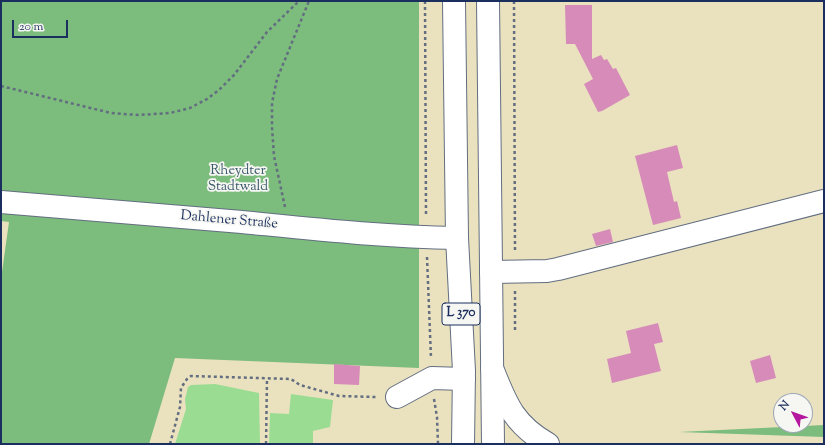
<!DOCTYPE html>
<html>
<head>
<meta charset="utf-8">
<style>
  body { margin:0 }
  #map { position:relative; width:825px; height:445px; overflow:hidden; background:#eae2bf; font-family:"Sorts Mill Goudy",serif }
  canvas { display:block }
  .frame { position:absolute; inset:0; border:2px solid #1b2f5e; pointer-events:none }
  .north { position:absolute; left:773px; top:393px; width:40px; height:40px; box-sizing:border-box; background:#f6f6f2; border:1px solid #9ea6b7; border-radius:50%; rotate:311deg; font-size:11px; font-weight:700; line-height:16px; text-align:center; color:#1b2f5e }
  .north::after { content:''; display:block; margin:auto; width:14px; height:18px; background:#b5179e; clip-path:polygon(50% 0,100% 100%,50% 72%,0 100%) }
  .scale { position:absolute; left:12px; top:20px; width:56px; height:18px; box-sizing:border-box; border:2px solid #1b2f5e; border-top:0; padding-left:5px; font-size:12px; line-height:14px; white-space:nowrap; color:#1b2f5e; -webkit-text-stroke:3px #f6f6f2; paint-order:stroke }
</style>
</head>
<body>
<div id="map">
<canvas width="825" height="445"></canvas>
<div class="frame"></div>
<div class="north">N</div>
<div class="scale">20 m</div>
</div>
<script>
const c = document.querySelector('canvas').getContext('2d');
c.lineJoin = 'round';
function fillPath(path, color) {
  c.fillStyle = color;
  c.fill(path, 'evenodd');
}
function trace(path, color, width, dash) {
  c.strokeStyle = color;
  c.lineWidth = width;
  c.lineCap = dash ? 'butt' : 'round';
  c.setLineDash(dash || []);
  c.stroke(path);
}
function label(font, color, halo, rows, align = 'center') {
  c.font = font + ' "Sorts Mill Goudy",serif';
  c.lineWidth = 3.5;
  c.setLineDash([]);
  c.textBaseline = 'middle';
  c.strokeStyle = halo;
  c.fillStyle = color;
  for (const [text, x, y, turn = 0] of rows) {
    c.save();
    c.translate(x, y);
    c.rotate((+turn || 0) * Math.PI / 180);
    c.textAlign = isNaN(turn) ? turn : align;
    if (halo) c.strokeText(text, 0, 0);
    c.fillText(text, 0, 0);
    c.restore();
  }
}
fillPath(new Path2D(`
  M215,384L259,393L260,444H175L186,409L185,399L188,387L191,385Z
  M291,394L333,400L330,427L313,431V444H269L270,413L289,414Z`), '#9bdc93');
fillPath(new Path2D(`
  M1,1H419V368L175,358L149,444H1V279L9,222L1,221Z
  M824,425V437L679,432Z`), '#7cbc7d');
fillPath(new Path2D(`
  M565,5H592V59L601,55L604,60L607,59L613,69L616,68L630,95L602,111L598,112L584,84L593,79L575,44H566Z
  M677,145L683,168L667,172L674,202L677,201L681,218L653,225L635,156Z
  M610,229L613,242L596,246L592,234Z
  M658,323L663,342L654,344L661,371L612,383L607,359L631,353L626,331Z
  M770,355L776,378L756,383L750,361Z
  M334,364L360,366L359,385L334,384Z`), '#d68bb8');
const minor = new Path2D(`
  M1,202C82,208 162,215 242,222C313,229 385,237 457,238
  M491,272L547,271L558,269L824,201
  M397,397L432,378L464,379`);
const major = new Path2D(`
  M454,1L457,238L464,371L463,444
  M488,1L493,444`);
const highway = new Path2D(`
  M492,368C506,403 513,424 548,444`);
trace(minor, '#636e80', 24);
trace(major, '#636e80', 24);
trace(highway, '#636e80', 24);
trace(new Path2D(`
  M425,1L426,216
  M514,1L515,252
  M1,86L111,113L138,115L170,113L190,108L207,99L219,90L234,75L267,32L299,1
  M285,207L274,156L272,127V103L277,79L309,1
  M427,257L431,358
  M515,291V333
  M434,399L437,417L438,444
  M170,444L180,407L181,388L187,379L191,376L291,379L300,385L339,396L377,397
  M266,444L267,378`), '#636e80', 2.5, [3, 3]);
trace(minor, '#fff', 22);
trace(major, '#fff', 22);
trace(highway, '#fff', 22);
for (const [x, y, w] of [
  [461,314,38]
]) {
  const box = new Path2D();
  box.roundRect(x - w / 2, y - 11, w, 22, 3);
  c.fillStyle = '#f6f6f2';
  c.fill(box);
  trace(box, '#1b2f5e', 1);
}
label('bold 13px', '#1b2f5e', null, [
  ["L 370",461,314]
]);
label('14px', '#3b5a6b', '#f6f6f2', [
  ["Rheydter",238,172],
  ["Stadtwald",238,188]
]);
label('14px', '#1b2f5e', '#f6f6f2', [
  ["Dahlener Straße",229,221,5]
]);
</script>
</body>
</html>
